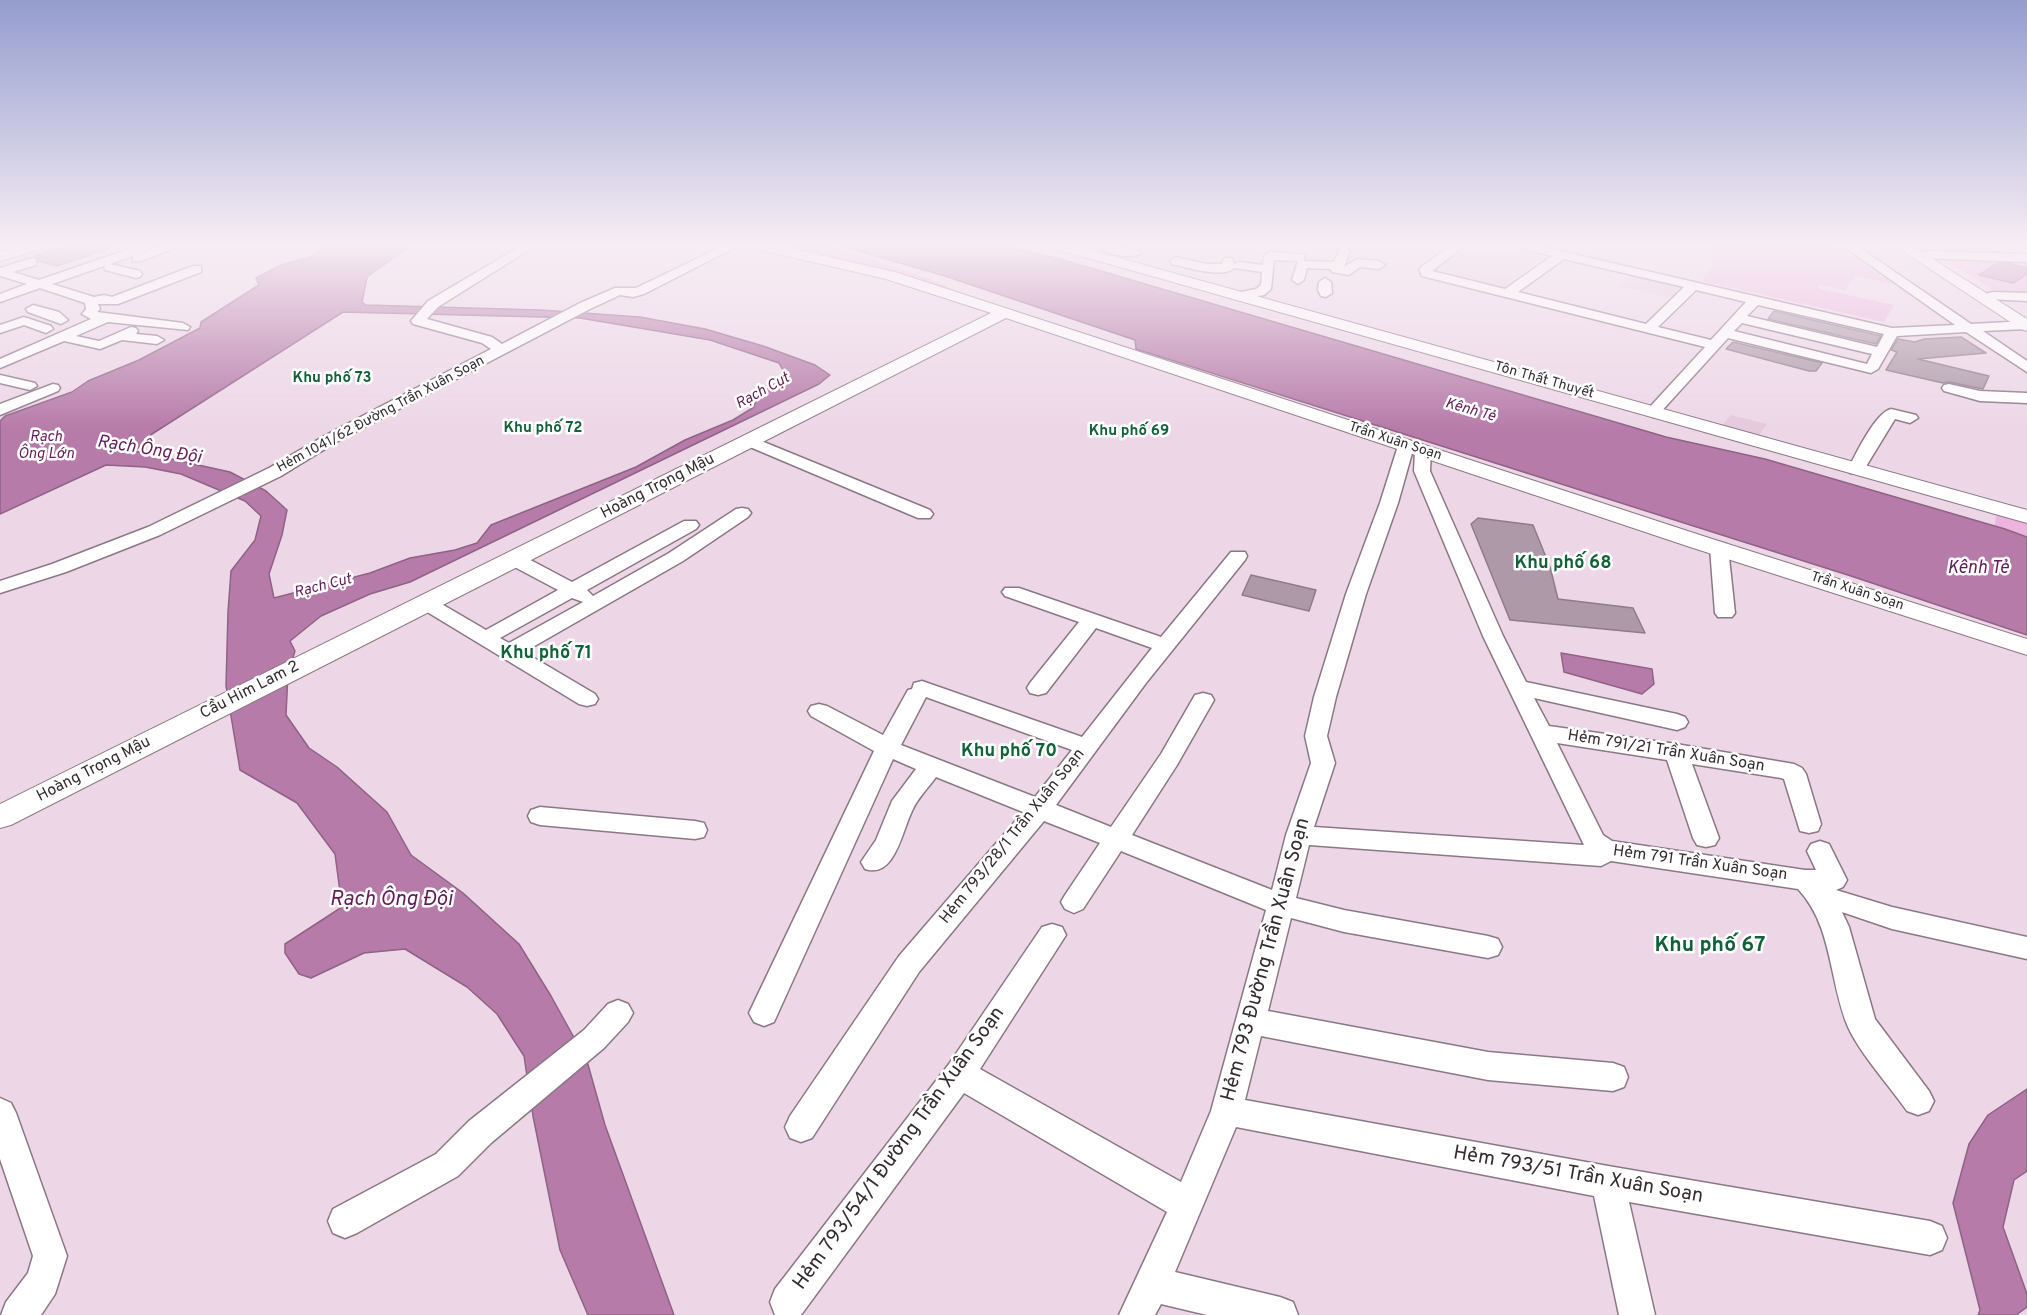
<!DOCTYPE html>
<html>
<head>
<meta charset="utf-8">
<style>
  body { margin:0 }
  canvas { display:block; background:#edd7e7 }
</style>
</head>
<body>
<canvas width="2027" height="1315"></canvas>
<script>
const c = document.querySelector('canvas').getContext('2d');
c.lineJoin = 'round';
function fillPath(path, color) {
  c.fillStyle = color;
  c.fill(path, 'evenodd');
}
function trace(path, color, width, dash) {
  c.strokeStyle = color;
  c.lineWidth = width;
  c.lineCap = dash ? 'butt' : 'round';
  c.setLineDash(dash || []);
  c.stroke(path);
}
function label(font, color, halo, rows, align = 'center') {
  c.font = font + ' Overpass,sans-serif';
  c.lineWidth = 5;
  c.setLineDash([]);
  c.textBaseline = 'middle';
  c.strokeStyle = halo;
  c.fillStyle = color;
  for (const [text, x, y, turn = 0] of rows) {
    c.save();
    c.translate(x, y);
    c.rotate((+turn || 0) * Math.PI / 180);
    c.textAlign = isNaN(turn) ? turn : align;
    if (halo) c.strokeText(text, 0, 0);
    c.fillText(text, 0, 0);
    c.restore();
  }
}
fillPath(new Path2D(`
  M1467,246H1502L1543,256L1502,287L1435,274L1430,270Z
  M1634,274L1680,284L1685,287L1675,297H1668L1619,286Z
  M1731,415L1767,424L1757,438L1720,428Z`), '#e5c9dd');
fillPath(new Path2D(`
  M778,246H832L930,279L957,291L897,274Z
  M1706,246H1836L1893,284L1855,276L1845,290L1819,285L1817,288L1894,305L1884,322L1702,281L1712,267L1710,249Z
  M1939,256L2027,259V296L2001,295Z
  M1996,515L2027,523V537L1995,526Z`), '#ecb4df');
const water = new Path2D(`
  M325,246H410L367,277L362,302L366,305L541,310L640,317L705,329L763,346L815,365L830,375L819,384L410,582L370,594L321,616L290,641L295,651L288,673L286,715L309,748L337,767L387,812L411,855L463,893L519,944L551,996L587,1061L605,1125L674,1315H588L560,1250L533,1116L524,1056L497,1014L467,987L405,949L364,953L311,978L299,974L285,953V944L342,907L335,854L297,803L240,770L226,686L228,612L231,571L255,540L261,516L245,501L181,474L145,467L106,465L0,514V421L5,416L72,392L88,381L139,360L200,328L201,322L259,285L256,278L281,265L310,257ZM343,312L580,318L710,340L779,363L786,376L757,396L754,407L733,420L685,440L636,467L491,525L477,543L455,550L410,558L370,573L274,598L269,574L282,535L287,510L266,491L230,472L135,451L152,434Z
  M841,246H1004L1060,259L1666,437L1765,459L2005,529L2027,537V635L1851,576L1136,349L1135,340L945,276Z
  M2000,261L2027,268V274L2013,283L1979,275Z
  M1561,653L1652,669L1654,684L1642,694L1564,672Z
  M2027,1089V1171L2014,1180L2003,1227L2027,1294V1307L2016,1315H1978L1980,1310L1953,1203L1969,1144L1988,1115Z`);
fillPath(water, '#b67ba9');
trace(water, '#8f6385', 1.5);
const building = new Path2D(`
  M66,246H111V248L57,266L38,261V258L34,256Z
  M1774,311L1881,336L1876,344L1768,319Z
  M1961,337L1986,353L1918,359L1989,376L1983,389L1949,382L1943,383L1886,370L1897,352L1891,350L1898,339L1915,342L1924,339Z
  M1733,342L1822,363L1816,371H1809L1726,349Z
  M1478,518L1533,525L1550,567L1558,599L1633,608L1645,633L1510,620L1471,524Z
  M1251,575L1316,590L1309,611L1242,595Z`);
fillPath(building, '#ad99a8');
trace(building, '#8f7c8a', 1.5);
const minor = new Path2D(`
  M138,246H155L138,254L162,246H180L141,261H133V256L110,264L140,271L142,274L140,277L136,278L105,270L104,266L52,284L94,297L104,295L112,297L193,266H201V272L118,304H98L100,309L97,312L183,323L190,327L188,330L108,322L76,336L99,341L131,327L136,328L138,331L136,334L157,336L164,340L157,344L122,340L100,349L64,341L0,368V359L91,319L82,314L86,309L85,303L40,288L0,302V294L27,284L0,276V268L32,258L36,259V265L13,272L39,280Z
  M521,246H535L438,307L427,319L492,337L502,344L580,303L615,288H636L723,246H738L644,294L633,297L620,295L590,309L338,441L281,476L160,535L66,572L0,593V581L52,564L148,527L269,468L326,435L491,349L482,343L413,324L411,321L428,301Z
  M1110,246L1136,249L1142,253C1134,259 1109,255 1101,249Z
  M1451,246H1464L1432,271L1505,289L1552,256L1520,248L1518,246H1539L1892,328L1955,325L1843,246H1857L1971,324L2027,321L2026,329L1983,331L2027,361V372L1966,332L1897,336L1878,369L1871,373L1728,338L1658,415L1653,417L1645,412L1648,409L1705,347L1422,276L1419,270L1421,267ZM1564,259L1684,287L1646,324L1518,292ZM1696,290L1746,302L1711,340L1658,327ZM1758,305L1884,334L1877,347L1747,316ZM1742,323L1872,354L1867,364L1734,331Z
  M1344,247L1350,251L1344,267L1357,259L1379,261L1385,265L1379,269L1360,267L1349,275L1332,272L1330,269L1307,268L1304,280L1298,284L1292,280L1298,261L1274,260L1271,289L1264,295L1241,300L1235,296L1236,293L1256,289L1261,285L1262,272L1234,268C1223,279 1186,267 1172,264L1170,261L1176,257L1206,264H1222L1224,258H1232L1234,264L1239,262L1263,265L1264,256L1270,252L1300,254L1304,255V261L1334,262L1340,249Z
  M1926,251L2027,254V262L1922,258L1920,255Z
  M1325,278L1331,282L1332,293L1326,297L1321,296L1318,290L1319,282Z
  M1993,292L2027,293V301L1988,299L1987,296L1988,293Z
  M33,305L59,312L68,320L61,324L28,312L26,309Z
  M24,317L51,326L53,329L46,333L24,325L0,333V325Z
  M0,375L35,383L37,386L30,390L0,383Z
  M53,384L58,385L60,388L58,391L0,415V404Z
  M1949,384L1980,391L2027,393V403L1980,401L1944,391L1942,388L1944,385Z
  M1891,409L1916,415L1918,418L1910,423L1895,419L1862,473H1850L1848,469C1856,454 1875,413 1891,409Z
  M749,436L930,510L933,514L930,518H918L743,444L741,441L743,438Z
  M1406,441L1414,446L1398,503L1366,594L1336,697L1327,736L1335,763L1314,827L1584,845L1483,636L1414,471L1415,451L1423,446L1431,451L1430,471L1503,636L1526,682L1677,714L1685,717L1688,722L1685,727L1677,730L1534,698L1549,726L1676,744L1794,764L1802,768L1806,774L1821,824L1818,831L1809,833L1800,831L1784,779L1781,778L1692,764L1719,838L1715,845L1706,847L1697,845L1693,838L1667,760L1557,743L1603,835L1612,841L1805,870H1816L1807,851L1811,844L1820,841L1829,844L1847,880L1843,887L1836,890L1892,907L2027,937V959L1892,929L1842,912L1849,927L1875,1019L1929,1091L1934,1101L1929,1111L1918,1115L1907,1111C1891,1088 1859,1052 1848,1027C1829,982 1833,926 1798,889L1611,861L1601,866L1309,845L1296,898L1344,910L1488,936L1498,939L1502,947L1498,955L1488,958L1344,932L1291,918L1268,1011L1488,1052L1613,1063L1624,1067L1628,1077L1624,1087L1613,1091L1488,1080L1261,1036L1245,1100L1608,1166L1930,1221L1942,1226L1947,1238L1942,1250L1930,1255L1629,1202L1655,1315H1619L1594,1196L1236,1127L1175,1272L1280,1297L1293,1302L1298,1315H1207L1161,1304L1155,1315H1119L1167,1212L964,1093L801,1315H775L770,1302L775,1289L949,1064L1042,927L1052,924L1062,927L1066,935L980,1069L1181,1182L1211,1111L1266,910L1121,851L1083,909L1074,913L1065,909L1061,902L1065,895L1100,843L1044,821L919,972L812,1138L801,1142L790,1138L785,1127L790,1116L899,956L1023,812L936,777C928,788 917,799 912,811C902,831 895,879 865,869L861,862L876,840L892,801L916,769L893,759L774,1022L764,1026L754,1022L749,1013L874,751L811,716L808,711L811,706L819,704L827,706L883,735L908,690L912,689L914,683L922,681L1082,737L1152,648L1096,628L1046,693L1038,695L1030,693L1027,688L1030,683L1079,622L1005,596L1002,592L1005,588H1019L1161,637L1231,552H1245L1247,556L1245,560L1146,683L1056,805L1111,827L1161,754L1195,695L1203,693L1211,695L1214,700L1177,765L1132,835L1272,890L1286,835L1311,763L1305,736L1314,697L1346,594L1380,503L1398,446ZM926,697L1072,750L1035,797L901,745Z
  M742,508L748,509L751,513L748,517L683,561L524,652L595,694L598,699L595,704L587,706L579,704L419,607L416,603L419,599H433L486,630L558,590L507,563L505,559L507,555H521L572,582L684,521H696L699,525L696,529L587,590L593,596L669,553L736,509ZM572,598L583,602L509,643L500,638Z
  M1719,542L1726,544L1728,548L1735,613L1732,617H1718L1715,613L1710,548L1712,544Z
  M540,807L695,821L704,823L707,830L704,837L695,839L540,825L531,822L528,816L531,810Z
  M618,1000L628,1004L633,1013L628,1022L604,1048L491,1143L458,1176L357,1233L345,1238L333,1233L328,1221L333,1209L436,1154L469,1121L584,1030L608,1004Z
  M0,1098L11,1103L16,1113L67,1256L55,1294L41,1315H1L6,1302L28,1273L33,1256L0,1159Z`);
const major = new Path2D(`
  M21,246H43L41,249L0,261V252Z
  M754,246H780L895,272L1706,537L2027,639V655L1690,547L1006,318L11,825L0,828V804L991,313L886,279L761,250Z
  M1054,246H1076L2027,510V523L1056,249Z
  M1895,246H1912L2027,319V331L2021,329Z`);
trace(minor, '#8b7886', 3);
trace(major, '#8b7886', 2);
fillPath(minor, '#fff');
fillPath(major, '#fff');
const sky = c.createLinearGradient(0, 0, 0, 430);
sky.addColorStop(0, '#949dcf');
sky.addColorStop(0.57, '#f7edf4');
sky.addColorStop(1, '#f7edf400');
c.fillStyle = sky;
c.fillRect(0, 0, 2027, 430);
label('14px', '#342c31', '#fff', [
  ["Tôn Thất Thuyết",1544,381,16],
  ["Hẻm 1041/62 Đường Trần Xuân Soạn",381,415,-28],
  ["Trần Xuân Soạn",1395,442,18],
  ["Trần Xuân Soạn",1857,592,18]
]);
label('bold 15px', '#126239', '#fff', [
  ["Khu phố 73",332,379],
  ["Khu phố 72",543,429],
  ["Khu phố 69",1129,432]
]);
label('italic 15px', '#631c57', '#fff', [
  ["Rạch Cụt",763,392,-29],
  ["Kênh Tẻ",1470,411,16],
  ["Rạch",46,438],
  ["Ông Lớn",46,455],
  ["Rạch Cụt",323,587,-14]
]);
label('16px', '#342c31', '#fff', [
  ["Hoàng Trọng Mậu",658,487,-27],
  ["Cầu Him Lam 2",250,691,-27],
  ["Hẻm 791/21 Trần Xuân Soạn",1666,752,9],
  ["Hoàng Trọng Mậu",94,770,-27],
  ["Hẻm 793/28/1 Trần Xuân Soạn",1013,837,-51],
  ["Hẻm 791 Trần Xuân Soạn",1700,864,8]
]);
label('italic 18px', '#631c57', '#fff', [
  ["Rạch Ông Đội",149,451,9],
  ["Kênh Tẻ",1978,569]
]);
label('bold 18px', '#126239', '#fff', [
  ["Khu phố 68",1563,564],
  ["Khu phố 71",546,654],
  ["Khu phố 70",1009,752]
]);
label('20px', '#342c31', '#fff', [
  ["Hẻm 793 Đường Trần Xuân Soạn",1267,960,-75],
  ["Hẻm 793/54/1 Đường Trần Xuân Soạn",900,1149,-54],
  ["Hẻm 793/51 Trần Xuân Soạn",1578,1176,10]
]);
label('italic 21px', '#631c57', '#fff', [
  ["Rạch Ông Đội",391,901]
]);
label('bold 21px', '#126239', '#fff', [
  ["Khu phố 67",1710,947]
]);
</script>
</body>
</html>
